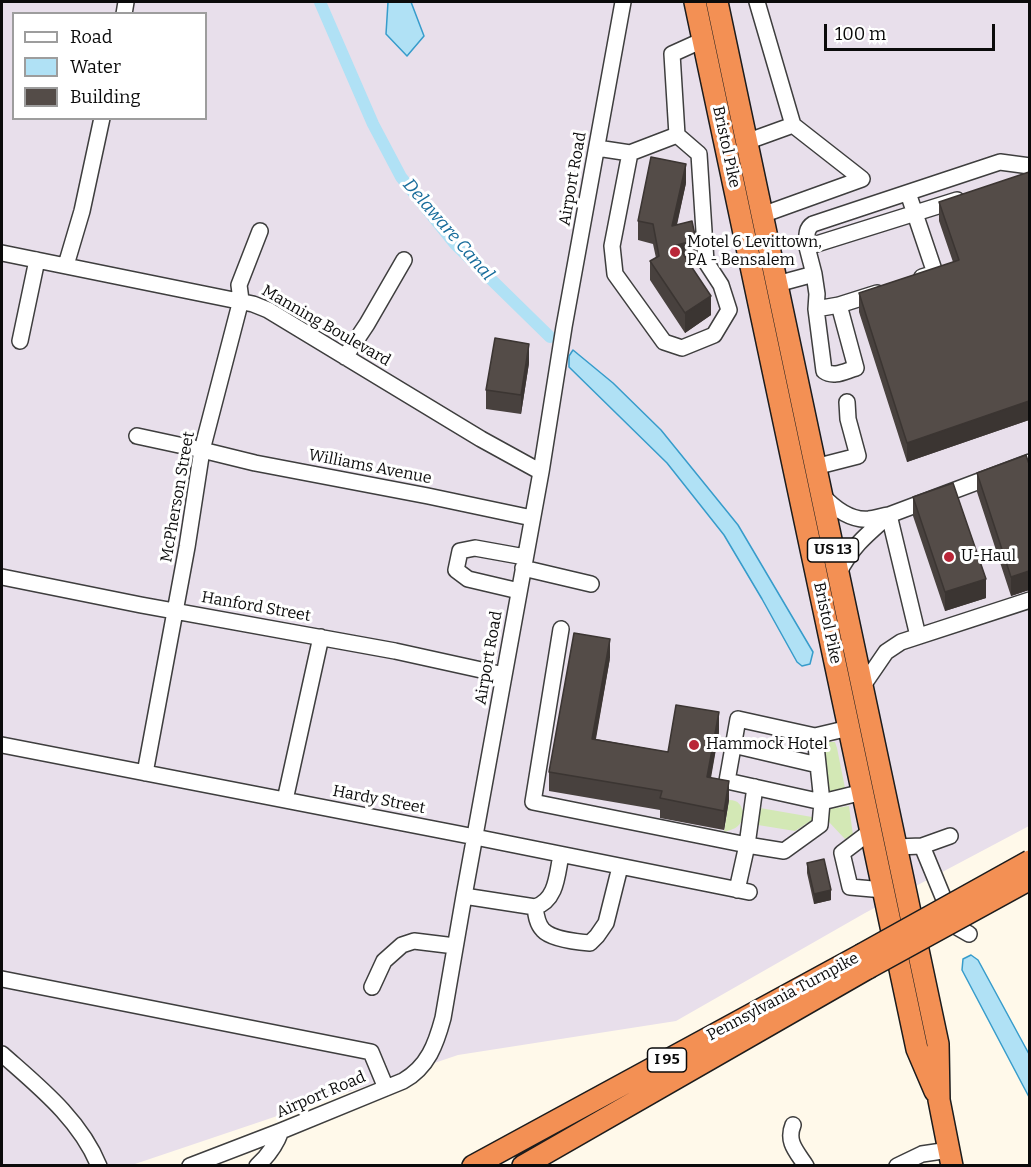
<!DOCTYPE html>
<html>
<head>
<meta charset="utf-8">
<style>
  body { margin:0 }
  #map { position:relative; width:1031px; height:1167px; overflow:hidden; background:#fff9ea; font-family:Bitter,serif }
  canvas { display:block }
  .frame { position:absolute; inset:0; border:3px solid #0b0b0b; pointer-events:none }
  .legend { position:absolute; left:12px; top:12px; width:195px; height:108px; box-sizing:border-box; background:#fff; border:2px solid #9d9d9d; margin:0; padding:8px 10px; list-style:none; font-size:18px; color:#0b0b0b }
  .legend li { display:flex; align-items:center; gap:12px; height:30px }
  .legend b { width:30px; border:2px solid #9d9d9d }
  .scale { position:absolute; left:824px; top:24px; width:171px; height:27px; box-sizing:border-box; border:3px solid #0b0b0b; border-top:0; padding-left:8px; font-size:18px; line-height:21px; white-space:nowrap; color:#0b0b0b; -webkit-text-stroke:4px #fff; paint-order:stroke }
</style>
</head>
<body>
<div id="map">
<canvas width="1031" height="1167"></canvas>
<div class="frame"></div>
<ul class="legend">
<li><b style="height:8px;background:#fff"></b>Road</li>
<li><b style="height:16px;background:#b0e1f5"></b>Water</li>
<li><b style="height:16px;background:#544c48"></b>Building</li>
</ul>
<div class="scale">100 m</div>
</div>
<script>
const c = document.querySelector('canvas').getContext('2d');
c.lineJoin = 'round';
function fillPath(path, color) {
  c.fillStyle = color;
  c.fill(path, 'evenodd');
}
function trace(path, color, width, dash) {
  c.strokeStyle = color;
  c.lineWidth = width;
  c.lineCap = dash ? 'butt' : 'round';
  c.setLineDash(dash || []);
  c.stroke(path);
}
function label(font, color, halo, rows, align = 'center') {
  c.font = font + ' Bitter,serif';
  c.lineWidth = 6;
  c.setLineDash([]);
  c.textBaseline = 'middle';
  c.strokeStyle = halo;
  c.fillStyle = color;
  for (const [text, x, y, turn = 0] of rows) {
    c.save();
    c.translate(x, y);
    c.rotate((+turn || 0) * Math.PI / 180);
    c.textAlign = isNaN(turn) ? turn : align;
    if (halo) c.strokeText(text, 0, 0);
    c.fillText(text, 0, 0);
    c.restore();
  }
}
fillPath(new Path2D(`
  M2,2H1029V826L865,913L676,1021L458,1055L132,1165L2,1166ZM14,14H206V118H14Z`), '#e8dfeb');
fillPath(new Path2D(`
  M828,742H835L837,748L845,788L829,793L826,791L821,745Z
  M729,800C739,800 741,805 744,814C741,827 735,829 724,832Z
  M849,806L853,835L845,839L828,821V809Z
  M760,808L812,817V820L795,831L758,825Z`), '#d3e8b5');
const water = new Path2D(`
  M388,2H411L424,36L407,56L386,34Z
  M573,350L613,383L661,430L738,525L813,652L810,664L802,666L797,662L762,599L724,535L667,463L569,367V356Z
  M971,955L978,960L1029,1054V1097L962,970L963,959Z`);
fillPath(water, '#b0e1f5');
trace(water, '#379ccb', 1.5);
trace(new Path2D(`
  M320,2L373,124L401,177L455,244L550,337`), '#b0e1f5', 12);
const minor = new Path2D(`
  M757,2L793,125
  M124,14L126,2
  M746,142L793,125L862,179L762,215
  M597,148L630,153L612,246L615,274L664,342L682,348L714,335L729,310L721,285L706,262L699,154L677,135L672,54L703,40
  M630,153L677,135
  M908,193L935,273L922,277
  M807,247C807,238 805,229 813,224L1000,162L1030,166
  M2,253L253,304L268,310L481,439L541,472
  M66,265L82,211L102,118
  M777,284L814,274
  M839,305L856,368C845,371 834,378 824,371L816,309L817,294L814,274L807,247L957,200
  M816,309L839,305L877,293
  M20,341L37,260
  M345,357L367,324L404,260
  M137,436L202,450L255,463L428,496L532,518
  M815,467L858,456L848,419L847,402
  M821,494C833,507 850,521 869,519C876,518 882,516 889,515L1030,462
  M889,515L918,636
  M523,568L591,584
  M838,574C852,547 864,537 887,517
  M2,577L141,605L395,651L504,675
  M519,591L468,579L456,570L460,551L475,548L525,557
  M561,629L533,802L747,845L737,890
  M862,687L886,652L901,642L1030,600
  M738,719L815,736L822,802L727,781Z
  M815,736L849,728
  M2,745L475,837L749,892
  M733,745L818,765
  M145,773L187,547L202,450L241,300L239,285L260,231
  M755,787L747,845L784,851L820,825L822,802L863,792
  M285,800L321,637
  M871,831L842,853L850,887L884,890
  M922,846L955,926L969,934
  M896,847L922,846L950,836
  M464,896L535,907C557,900 557,874 561,855
  M535,907C536,915 537,924 543,930C551,939 578,942 590,943L597,936L606,923L620,867
  M2,979L371,1052L386,1088
  M372,987L384,961L402,945L414,941L455,946
  M2,1054C38,1086 80,1119 99,1166
  M793,1125C786,1142 797,1152 806,1166
  M190,1166L281,1131L403,1081C428,1067 436,1044 443,1018L464,896L541,472L564,327L623,2
  M257,1166C268,1156 276,1145 281,1131
  M897,1166L922,1154L949,1150`);
const highway = new Path2D(`
  M695,2L917,1049L935,1091
  M717,2L938,1044L939,1100L952,1166
  M473,1166L861,955
  M523,1166L868,968`);
trace(minor, '#3e3e3e', 18);
trace(highway, '#1c1c1c', 24);
trace(minor, '#fff', 15);
trace(highway, '#f39054', 21);
const highwayBridge = new Path2D(`
  M861,955L1030,861
  M868,968L1030,879`);
trace(highwayBridge, '#1c1c1c', 24, []);
trace(highwayBridge, '#f39054', 21);
fillPath(new Path2D(`
  M1029,172V420L907,462L859,312V293L953,262L939,221V202Z
  M686,183L677,225L696,259L688,261L711,315L685,333L650,280V261L656,258L653,244L638,240V221Z
  M529,363L521,414L486,409V390Z
  M1029,464V590L1011,596L977,492V473Z
  M913,497L986,598L945,611L913,516Z
  M610,658L596,739L668,752L719,732L711,778L729,800L724,830L660,818V810L549,791V772Z
  M807,863L831,900L814,904L807,873Z`), '#48413e');
fillPath(new Path2D(`
  M686,164V183L672,245V226Z
  M696,240V259L677,264V245Z
  M711,296V315L685,333V313Z
  M529,344V363L521,414V395Z
  M1029,401V420L907,462V443Z
  M1029,571V590L1011,596V577Z
  M986,579V598L945,611V592Z
  M610,639V658L592,758V739Z
  M719,712V732L707,796V777Z
  M729,781V800L724,830V811Z
  M831,890V900L814,904V894Z`), '#3b3532');
const building = new Path2D(`
  M651,157L686,164L672,226L692,221L696,240L677,245L711,296L685,313L650,261L659,256L653,224L638,221Z
  M1029,172V401L907,443L859,293L959,260L939,202Z
  M495,338L529,344L521,395L486,390Z
  M1026,455L1029,464V571L1011,577L977,473Z
  M953,483L986,579L945,592L913,497Z
  M574,633L610,639L592,739L668,752L676,705L719,712L707,777L729,781L724,811L660,798L662,791L549,772Z
  M824,859L831,890L814,894L807,863Z`);
fillPath(building, '#544c48');
trace(building, '#3b3532', 1.5);
for (const [x, y, r, color] of [
  [675,252,6,"#b92638"],
  [949,557,6,"#b92638"],
  [694,745,6,"#b92638"]
]) {
  const dot = new Path2D();
  dot.arc(x, y, r, 0, 2 * Math.PI);
  c.fillStyle = color;
  c.fill(dot);
  trace(dot, '#fff', 2);
}
for (const [x, y, w] of [
  [833,550,51],
  [667,1060,39]
]) {
  const box = new Path2D();
  box.roundRect(x - w / 2, y - 12, w, 24, 4.5);
  c.fillStyle = '#fff';
  c.fill(box);
  trace(box, '#0b0b0b', 1.5);
}
label('bold 15px', '#0b0b0b', null, [
  ["US 13",833,550],
  ["I 95",667,1060]
]);
label('16px', '#0b0b0b', '#fff', [
  ["Bristol Pike",726,147,78],
  ["Airport Road",573,179,-80],
  ["Manning Boulevard",326,326,30],
  ["Williams Avenue",370,467,11],
  ["McPherson Street",178,497,-80],
  ["Hanford Street",256,607,10],
  ["Bristol Pike",827,623,78],
  ["Airport Road",489,658,-80],
  ["Hardy Street",379,800,11],
  ["Pennsylvania Turnpike",783,997,-28],
  ["Airport Road",321,1095,-23]
]);
label('16px', '#0b0b0b', '#fff', [
  ["Motel 6 Levittown,",687,243],
  ["PA - Bensalem",687,261],
  ["U-Haul",961,557],
  ["Hammock Hotel",706,745]
], 'left');
label('italic 18px', '#176c9b', '#fff', [
  ["Delaware Canal",448,230,49]
]);
</script>
</body>
</html>
